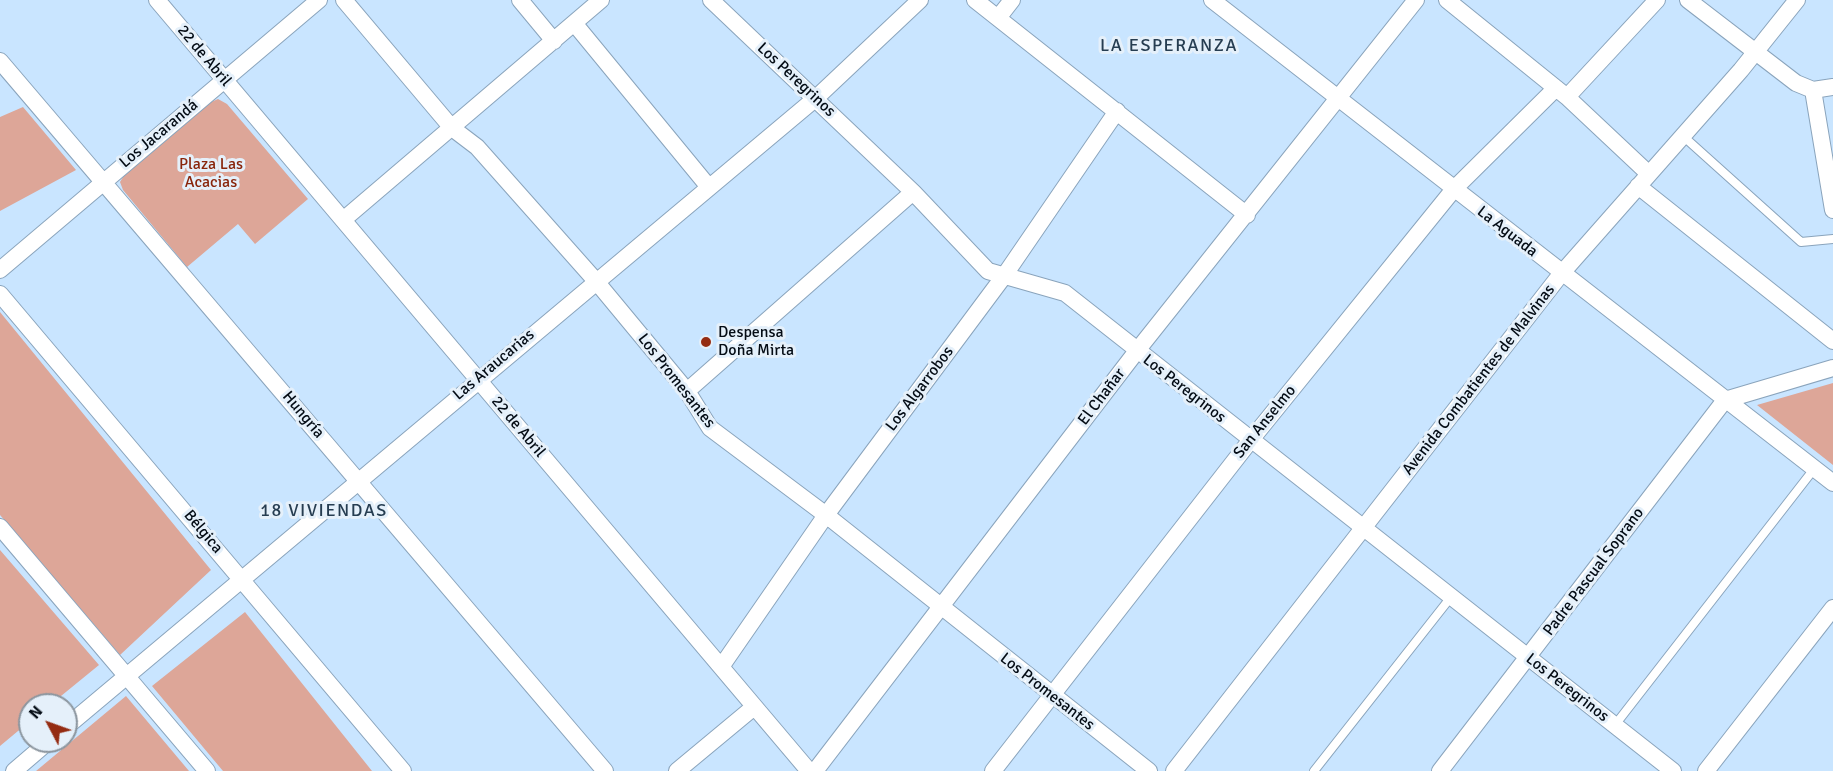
<!DOCTYPE html>
<html>
<head>
<meta charset="utf-8">
<style>
  body { margin:0 }
  #map { position:relative; width:1833px; height:771px; overflow:hidden; background:#c9e5ff; font-family:Signika,sans-serif }
  canvas { display:block }
  .north { position:absolute; left:18px; top:693px; width:60px; height:60px; box-sizing:border-box; background:#e5f0fa; border:2px solid #8b959e; border-radius:50%; rotate:311deg; font-size:16px; font-weight:700; line-height:24px; text-align:center; color:#040c15 }
  .north::after { content:''; display:block; margin:auto; width:21px; height:27px; background:#942c12; clip-path:polygon(50% 0,100% 100%,50% 72%,0 100%) }
</style>
</head>
<body>
<div id="map">
<canvas width="1833" height="771"></canvas>
<div class="north">N</div>
</div>
<script>
const c = document.querySelector('canvas').getContext('2d');
c.lineJoin = 'round';
function fillPath(path, color) {
  c.fillStyle = color;
  c.fill(path, 'evenodd');
}
function trace(path, color, width, dash) {
  c.strokeStyle = color;
  c.lineWidth = width;
  c.lineCap = dash ? 'butt' : 'round';
  c.setLineDash(dash || []);
  c.stroke(path);
}
function label(font, color, halo, rows, align = 'center') {
  c.font = font + ' Signika,sans-serif';
  c.lineWidth = 6;
  c.setLineDash([]);
  c.textBaseline = 'middle';
  c.strokeStyle = halo;
  c.fillStyle = color;
  for (const [text, x, y, turn = 0] of rows) {
    c.save();
    c.translate(x, y);
    c.rotate((+turn || 0) * Math.PI / 180);
    c.textAlign = isNaN(turn) ? turn : align;
    if (halo) c.strokeText(text, 0, 0);
    c.fillText(text, 0, 0);
    c.restore();
  }
}
fillPath(new Path2D(`
  M218,99L227,104L308,199L255,244L238,224L187,267L123,190L120,182L125,174L209,103Z
  M23,107L76,170L0,211V117Z
  M0,312L211,570L120,655L0,515Z
  M1833,383V465L1757,405Z
  M0,550L99,665L50,705H30V721L0,746Z
  M245,612L372,771H223L152,686Z
  M126,696L189,771H36Z`), '#dda698');
const lane = new Path2D(`
  M1683,136L1801,242L1833,239
  M1615,725L1814,469
  M1314,771L1451,597`);
const street = new Path2D(`
  M157,0L809,771
  M344,0L452,128L477,147L595,280L687,391L710,428L826,515L1149,771
  M520,0L554,41
  M711,0L913,192L988,271L1065,293L1673,771
  M975,0L1247,215
  M1212,0L1833,483
  M1447,0L1567,97L1649,174
  M1688,0L1796,83L1813,90
  M998,18L1012,0
  M574,23L708,186
  M0,61L605,771
  M1813,90L1833,210
  M1813,90L1833,87
  M1567,97L1657,0
  M1638,186L1833,341
  M343,220L601,0
  M0,270L319,0
  M0,294L403,771
  M687,391L913,192
  M0,527L207,771
  M721,667L826,515L1004,276L1117,111
  M66,727L816,98L920,0
  M14,771L49,741
  M677,771L754,707
  M815,771L1136,352L1416,0
  M993,771L1250,441L1454,189L1556,88
  M1174,771L1561,274L1741,70L1797,0
  M1440,771L1725,400L1833,368
  M1706,771L1833,608`);
trace(lane, '#8aa4bc', 10);
trace(street, '#8aa4bc', 18);
trace(lane, '#fff', 8);
trace(street, '#fff', 16);
for (const [x, y, r, color] of [
  [706,342,6,"#942c12"]
]) {
  const dot = new Path2D();
  dot.arc(x, y, r, 0, 2 * Math.PI);
  c.fillStyle = color;
  c.fill(dot);
  trace(dot, '#e5f0fa', 2);
}
label('16px', '#040c15', '#e5f0fa', [
  ["22 de Abril",204,56,50],
  ["Los Peregrinos",796,80,43],
  ["Los Jacarandá",159,134,-40],
  ["La Aguada",1507,232,38],
  ["Las Araucarias",494,365,-40],
  ["Avenida Combatientes de Malvinas",1479,380,-52],
  ["Los Promesantes",676,381,52],
  ["Los Algarrobos",920,389,-53],
  ["Los Peregrinos",1184,389,38],
  ["El Chañar",1102,397,-53],
  ["Hungría",303,415,50],
  ["San Anselmo",1265,422,-51],
  ["22 de Abril",518,427,50],
  ["Bélgica",203,532,50],
  ["Padre Pascual Soprano",1594,572,-53],
  ["Los Peregrinos",1567,688,38],
  ["Los Promesantes",1047,692,38]
]);
label('16px', '#89260c', '#e5f0fa', [
  ["Plaza Las",211,165],
  ["Acacias",211,183]
]);
label('16px', '#040c15', '#e5f0fa', [
  ["Despensa",718,333],
  ["Doña Mirta",718,351]
], 'left');
c.letterSpacing = '1.5px';
label('18px', '#263d51', '#e5f0fa', [
  ["LA ESPERANZA",1169,46],
  ["18 VIVIENDAS",324,511]
]);
c.letterSpacing = '0px';
</script>
</body>
</html>
